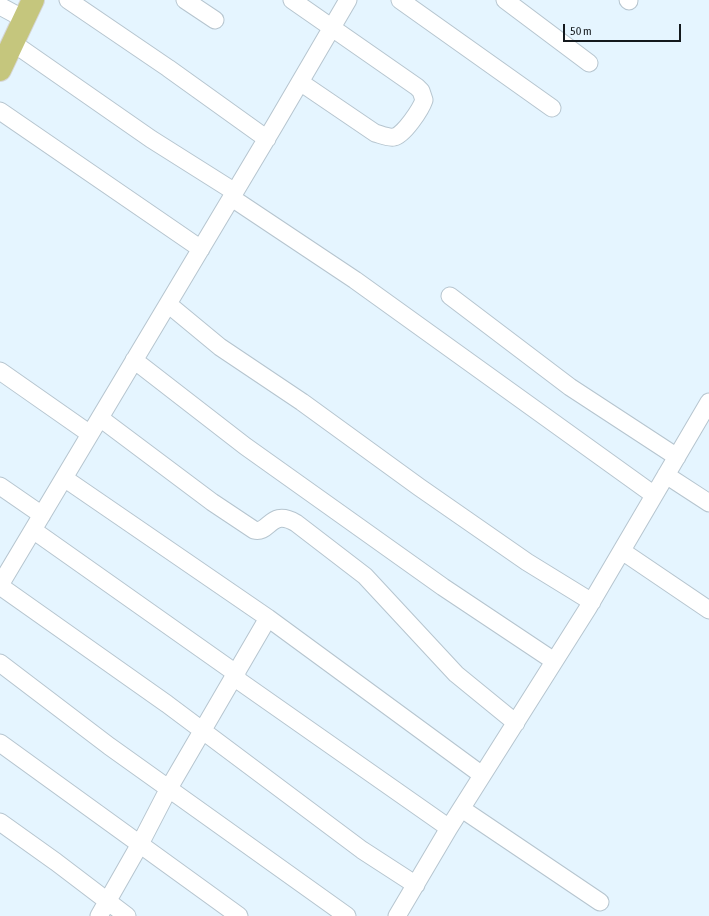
<!DOCTYPE html>
<html>
<head>
<meta charset="utf-8">
<style>
  body { margin:0 }
  #map { position:relative; width:709px; height:916px; overflow:hidden; background:#e5f5ff; font-family:"Asap Condensed",sans-serif }
  canvas { display:block }
  .scale { position:absolute; left:563px; top:24px; width:118px; height:18px; box-sizing:border-box; border:2px solid #14191d; border-top:0; padding-left:5px; font-size:12px; line-height:14px; white-space:nowrap; color:#14191d; -webkit-text-stroke:3px #e5f5ff; paint-order:stroke }
</style>
</head>
<body>
<div id="map">
<canvas width="709" height="916"></canvas>
<div class="scale">50 m</div>
</div>
<script>
const c = document.querySelector('canvas').getContext('2d');
c.lineJoin = 'round';
function trace(path, color, width, dash) {
  c.strokeStyle = color;
  c.lineWidth = width;
  c.lineCap = dash ? 'butt' : 'round';
  c.setLineDash(dash || []);
  c.stroke(path);
}
const minor = new Path2D(`
  M68,0L168,68L267,139
  M185,0L215,20
  M292,0L417,87L421,91L424,100C421,109 404,135 394,137C388,138 382,135 375,133L300,82
  M400,0L552,108
  M505,0L589,63
  M628,0L629,1
  M0,6L24,19
  M13,43L151,139L235,192
  M0,111L201,249
  M232,198L355,280L654,495
  M450,296L570,387L677,457
  M168,304L220,347L302,402L419,487L527,562L592,602
  M134,360L245,446L443,587L554,661
  M0,371L90,434
  M100,418L212,502L254,530C270,534 270,508 296,523L365,576L456,674L516,723
  M666,475L709,503
  M64,478L268,618L169,788L140,844L99,916
  M0,486L42,515
  M33,530L237,674
  M622,551L709,610
  M0,585L276,123L348,0
  M0,586L167,704L362,850L416,885
  M268,618L482,775
  M0,663L109,746L347,916
  M235,678L449,828
  M0,743L239,916
  M462,809L600,902
  M0,822L56,862L127,916
  M397,916L449,828L588,608L709,402`);
const major = new Path2D(`
  M0,70L33,0`);
trace(minor, '#b6c5cf', 19);
trace(major, '#d5d6d6', 24);
trace(minor, '#fff', 17);
trace(major, '#c5c67d', 22);
</script>
</body>
</html>
